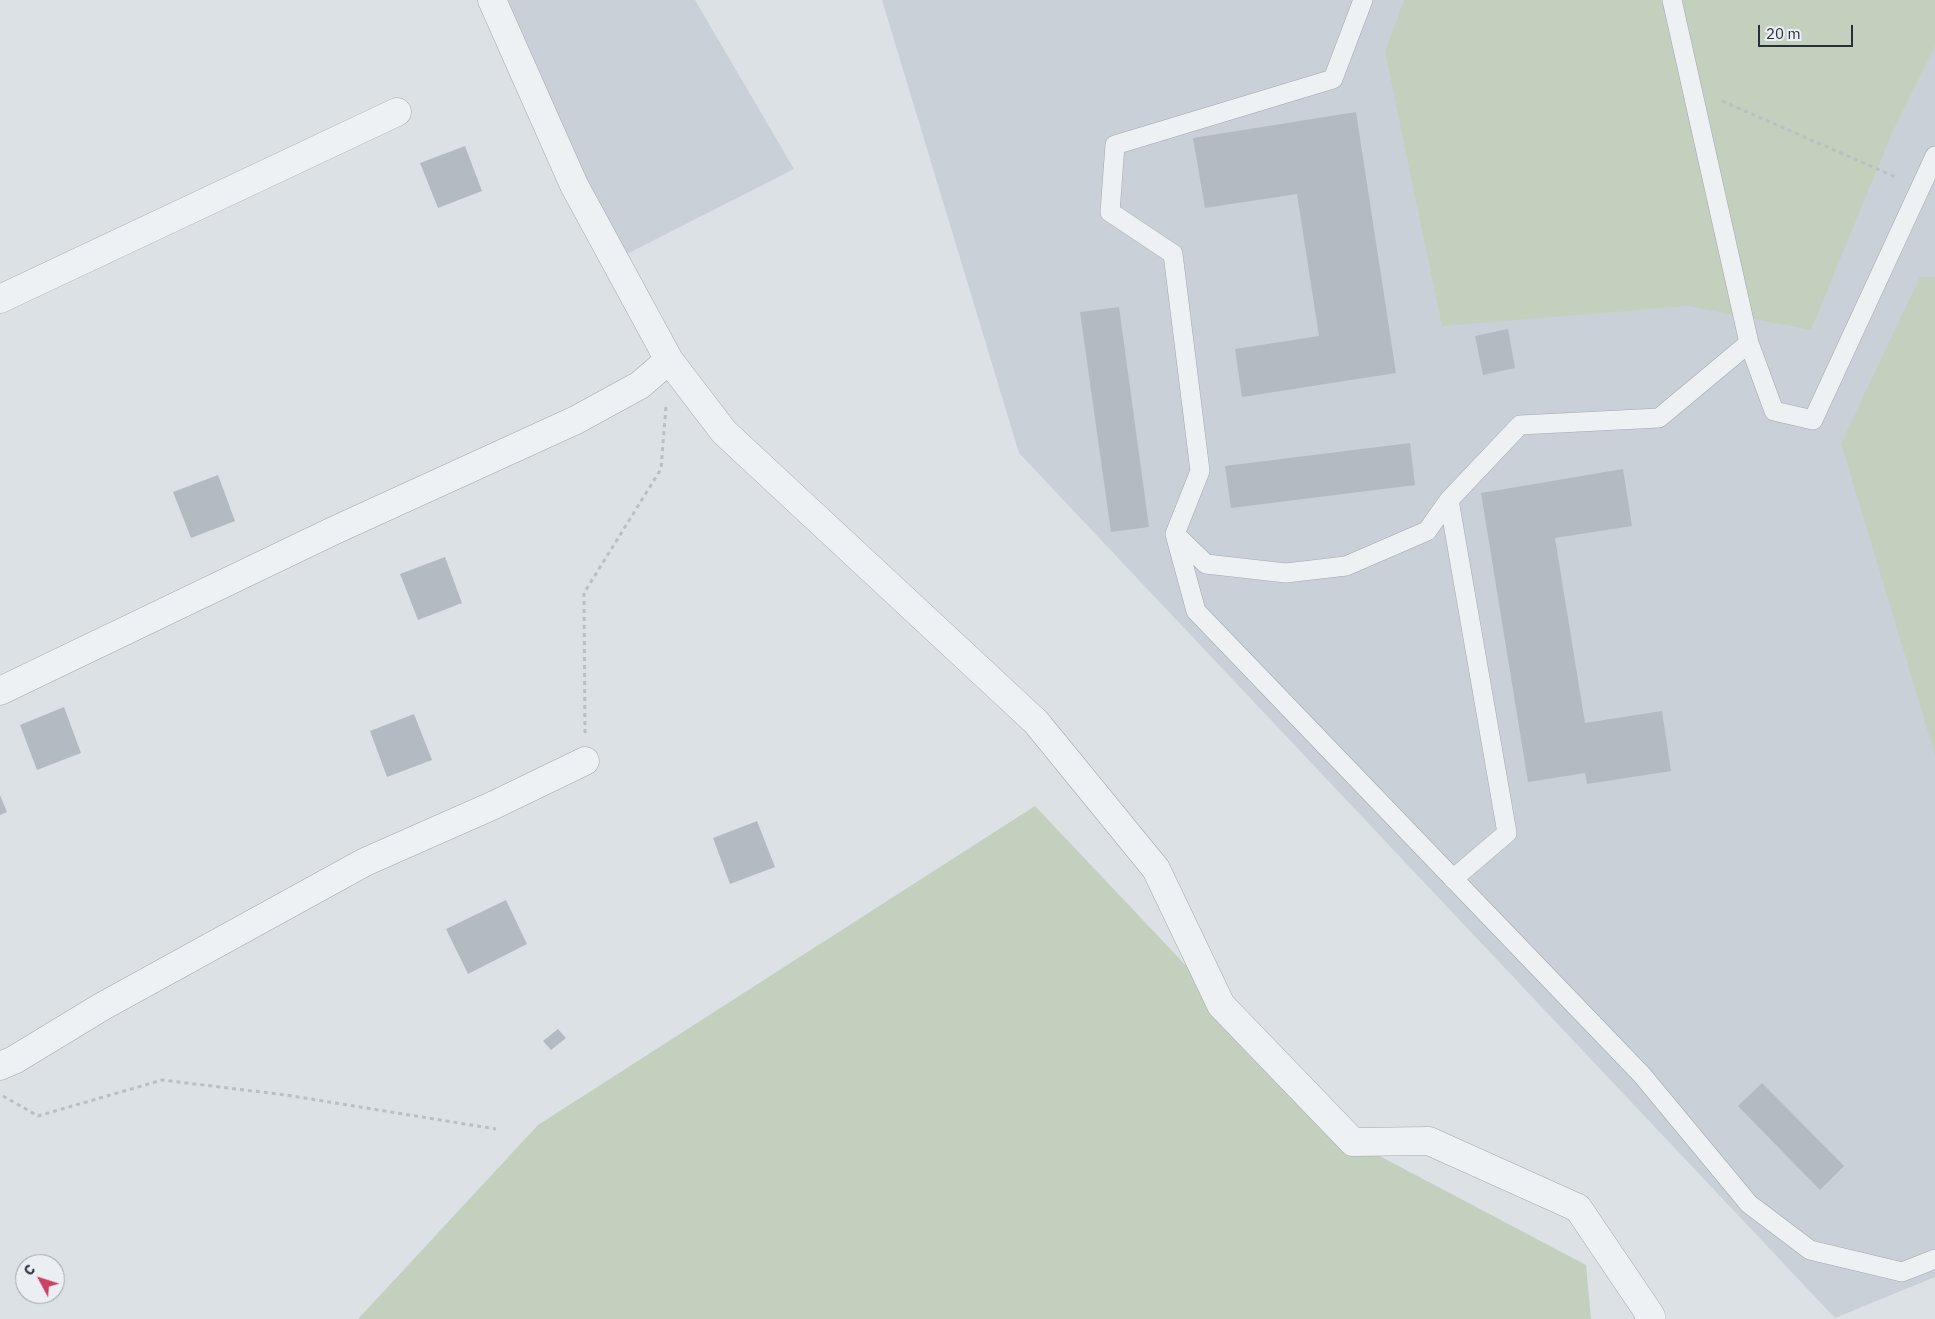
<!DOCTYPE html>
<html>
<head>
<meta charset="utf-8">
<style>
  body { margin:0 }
  #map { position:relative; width:1935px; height:1319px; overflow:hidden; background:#dce1e6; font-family:"IBM Plex Sans",sans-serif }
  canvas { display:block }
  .north { position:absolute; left:15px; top:1254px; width:50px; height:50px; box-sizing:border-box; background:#ebeff4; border:1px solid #9ca3aa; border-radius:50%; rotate:310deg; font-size:14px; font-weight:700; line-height:20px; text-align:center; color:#26303c }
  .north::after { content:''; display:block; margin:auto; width:18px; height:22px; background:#cb4162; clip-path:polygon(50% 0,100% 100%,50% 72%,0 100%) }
  .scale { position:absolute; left:1758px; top:25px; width:95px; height:22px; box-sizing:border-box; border:2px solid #26303c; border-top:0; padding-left:6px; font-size:15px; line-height:18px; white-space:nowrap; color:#26303c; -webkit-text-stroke:4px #ebeff4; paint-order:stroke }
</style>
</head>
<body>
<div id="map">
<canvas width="1935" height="1319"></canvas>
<div class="north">С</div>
<div class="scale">20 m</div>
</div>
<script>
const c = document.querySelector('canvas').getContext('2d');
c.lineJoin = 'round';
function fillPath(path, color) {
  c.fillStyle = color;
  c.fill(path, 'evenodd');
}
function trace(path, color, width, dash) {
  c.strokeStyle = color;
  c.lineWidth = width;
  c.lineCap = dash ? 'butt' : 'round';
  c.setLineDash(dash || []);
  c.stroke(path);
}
fillPath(new Path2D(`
  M495,0H695L794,169L617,259Z
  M882,0H1935V1277L1835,1318L1019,453Z`), '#cad0d8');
fillPath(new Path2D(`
  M1404,0H1935V46L1892,133L1811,330L1688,306L1442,326L1385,52Z
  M1920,277H1935V755L1841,443Z
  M1035,806L1353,1142L1586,1265L1591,1319H358L538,1125Z`), '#c3d0bd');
fillPath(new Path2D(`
  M1356,112L1396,373L1242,397L1235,349L1319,336L1297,194L1205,208L1193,138Z
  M465,146L482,191L438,208L420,163Z
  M1119,307L1149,527L1111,532L1080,312Z
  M1508,329L1515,368L1483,375L1475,336Z
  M1410,443L1415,485L1231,508L1225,466Z
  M1623,469L1632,526L1555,538L1585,723L1662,711L1671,771L1587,784L1585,773L1528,782L1481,493Z
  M218,475L235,521L191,538L173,492Z
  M445,557L462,603L418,620L400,574Z
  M64,707L81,753L37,770L20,725Z
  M414,714L432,760L387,777L370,731Z
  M0,795L7,812L0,815Z
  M757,821L775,867L730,884L713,838Z
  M506,900L527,944L468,974L446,929Z
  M558,1029L566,1038L551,1050L543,1041Z
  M1762,1083L1844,1166L1820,1190L1738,1106Z`), '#b3bac2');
const lane = new Path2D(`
  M1363,0L1333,79L1115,145L1110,212L1173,254L1200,471L1175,534L1196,611L1642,1075L1749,1204L1810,1250L1902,1272L1935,1259
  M1672,0L1749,343L1774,411L1813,420L1935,156
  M1176,535L1206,564L1286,573L1346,566L1427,531L1449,500
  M1453,879L1507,833L1449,500L1520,425L1659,418L1749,343`);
const street = new Path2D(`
  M492,0L574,185L669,360L724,432L1036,722L1156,869L1221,1005L1353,1142L1429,1141L1578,1208L1651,1316L1649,1319
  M0,299L397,112
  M0,691L333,531L576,420L640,385L669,360
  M0,1066L14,1060L103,1006L365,862L494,805L585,761`);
trace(lane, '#a2a8b0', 20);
trace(street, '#a2a8b0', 29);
trace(new Path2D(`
  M1722,101L1898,178
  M585,733L584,593L661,469L666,406
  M3,1096L38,1116L162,1080L286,1095L496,1129`), '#babfc4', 3, [4, 4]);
trace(lane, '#eef1f4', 19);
trace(street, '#eef1f4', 28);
</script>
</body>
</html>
